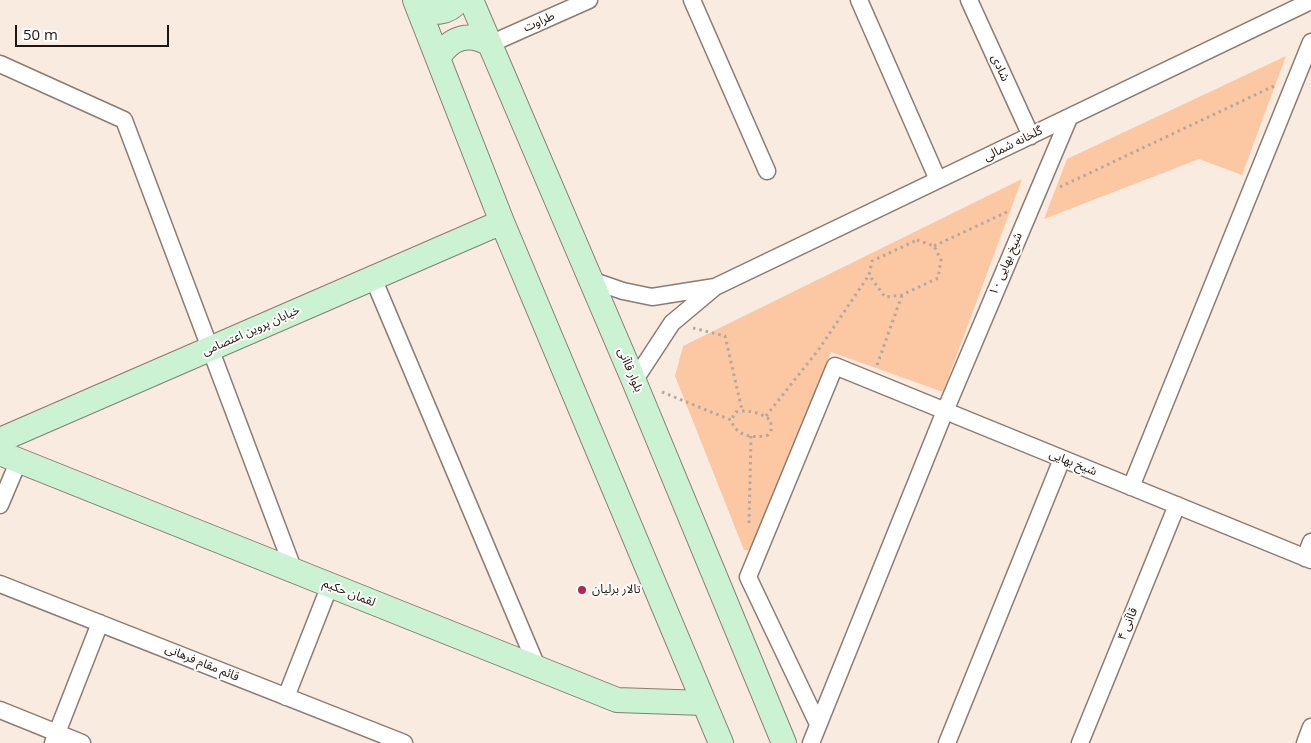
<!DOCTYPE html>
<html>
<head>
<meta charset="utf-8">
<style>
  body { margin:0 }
  #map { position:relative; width:1311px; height:743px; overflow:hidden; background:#faebe1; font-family:"Open Sans",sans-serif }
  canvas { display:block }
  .scale { position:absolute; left:15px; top:25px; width:154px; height:22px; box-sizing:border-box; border:2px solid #1c1713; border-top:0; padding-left:6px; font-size:15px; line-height:18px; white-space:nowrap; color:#1c1713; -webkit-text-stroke:4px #fefbf9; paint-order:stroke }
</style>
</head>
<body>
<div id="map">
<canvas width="1311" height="743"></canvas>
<div class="scale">50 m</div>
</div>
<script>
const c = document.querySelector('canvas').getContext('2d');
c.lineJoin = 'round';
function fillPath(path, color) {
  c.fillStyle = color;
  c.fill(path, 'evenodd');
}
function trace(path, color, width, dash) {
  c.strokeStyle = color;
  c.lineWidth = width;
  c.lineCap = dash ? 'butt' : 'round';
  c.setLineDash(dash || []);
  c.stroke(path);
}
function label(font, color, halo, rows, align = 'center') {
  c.font = font + ' "Open Sans","Noto Sans Arabic",sans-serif';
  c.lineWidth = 4;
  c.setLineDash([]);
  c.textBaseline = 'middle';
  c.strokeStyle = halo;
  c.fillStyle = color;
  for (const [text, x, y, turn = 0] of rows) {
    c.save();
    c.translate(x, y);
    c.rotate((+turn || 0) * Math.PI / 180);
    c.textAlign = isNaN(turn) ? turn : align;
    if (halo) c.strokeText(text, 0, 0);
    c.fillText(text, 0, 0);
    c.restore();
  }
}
fillPath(new Path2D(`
  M1286,56L1242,175L1199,159L1044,219L1067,159Z
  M1022,179L943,392L831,352L754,551L744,550L675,376L683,346Z`), '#fcc7a3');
const street = new Path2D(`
  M692,0L767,171
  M859,0L938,180
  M969,0L1031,136
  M490,44L589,0
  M0,64L124,120L294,571
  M373,278L538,669
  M591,280L623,291L652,297L715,287L672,323L634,381
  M715,287L1311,1
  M1131,487L1311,42
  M0,505L19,460
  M1305,558L1311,542
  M0,584L404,743
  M286,697L330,585
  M0,710L82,743
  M818,724L748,577L835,366L1311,560
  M53,743L100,623
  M811,743L945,411L1069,118
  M947,743L1062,459
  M1080,743L1177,505
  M1305,743L1311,727`);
const secondary = new Path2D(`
  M415,0L502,222L721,743
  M471,0L634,381L784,743
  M418,6C433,15 448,14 459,0
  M439,57C451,37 469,32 490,44
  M0,440L502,222
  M0,453L617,700L704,703`);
trace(street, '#8a7c73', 19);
trace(secondary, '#8a7c73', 26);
trace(new Path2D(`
  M1060,187L1274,86
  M917,240L934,246L941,260L938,278L902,295L885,297L869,275L872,261Z
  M934,246L1009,211
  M693,328L725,336L742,410
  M877,365L902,295
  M662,392L731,420C736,436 752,439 768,435L771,430V421C763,413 747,409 736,412L731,420
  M766,416L819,349L869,275
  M749,523L751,436`), '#b4a8a0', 3, [2.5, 4]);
trace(street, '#fff', 16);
trace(secondary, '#ccf2d4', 24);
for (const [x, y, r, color] of [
  [582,590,5,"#b5244e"]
]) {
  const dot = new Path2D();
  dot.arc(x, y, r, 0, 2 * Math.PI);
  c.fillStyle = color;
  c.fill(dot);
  trace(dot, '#fefbf9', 2);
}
label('12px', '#1c1713', '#fefbf9', [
  ["طراوت",539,22,-24],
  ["شادی",1000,68,66],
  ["گلخانه شمالی",1013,144,-26],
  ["شیخ بهایی ۱۰",1006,264,-67],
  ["خیابان پروین اعتصامی",251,331,-24],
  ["بلوار قاآنی",630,370,67],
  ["شیخ بهایی",1073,463,22],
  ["لقمان حکیم",349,593,22],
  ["قاآنی ۴",1128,624,-68],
  ["قائم مقام فرهانی",202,663,22]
]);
label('12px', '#1c1713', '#fefbf9', [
  ["تالار برلیان",592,590]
], 'left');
</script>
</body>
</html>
